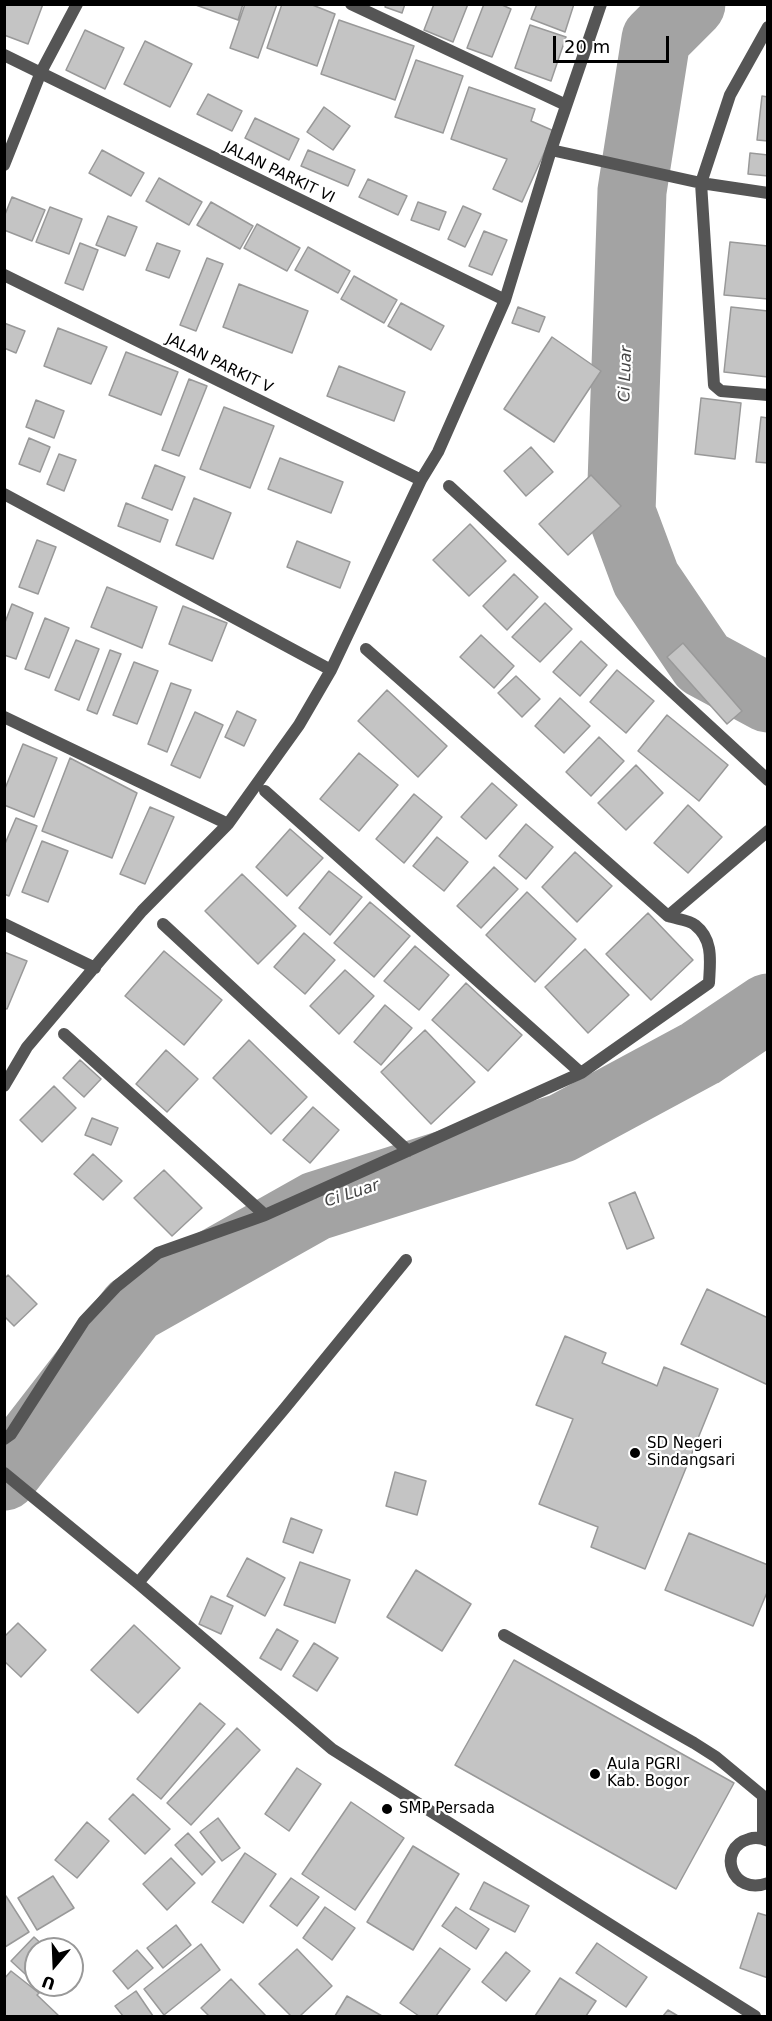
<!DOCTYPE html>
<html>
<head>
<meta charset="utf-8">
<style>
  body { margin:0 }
  #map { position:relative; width:772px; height:2021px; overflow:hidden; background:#fff; font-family:"DejaVu Sans",sans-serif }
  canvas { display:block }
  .frame { position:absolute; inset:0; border:6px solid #000; pointer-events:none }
  .north { position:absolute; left:24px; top:1937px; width:60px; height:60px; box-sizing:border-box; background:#fff; border:2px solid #999; border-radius:50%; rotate:199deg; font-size:16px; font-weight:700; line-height:24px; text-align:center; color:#000 }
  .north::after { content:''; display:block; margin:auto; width:21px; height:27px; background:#000; clip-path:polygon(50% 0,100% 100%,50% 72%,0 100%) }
  .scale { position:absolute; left:553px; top:36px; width:116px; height:27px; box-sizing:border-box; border:3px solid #000; border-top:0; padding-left:8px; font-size:18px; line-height:21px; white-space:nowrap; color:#000; -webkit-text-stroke:4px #fff; paint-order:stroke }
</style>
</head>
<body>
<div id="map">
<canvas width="772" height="2021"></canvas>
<div class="frame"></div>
<div class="north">U</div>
<div class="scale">20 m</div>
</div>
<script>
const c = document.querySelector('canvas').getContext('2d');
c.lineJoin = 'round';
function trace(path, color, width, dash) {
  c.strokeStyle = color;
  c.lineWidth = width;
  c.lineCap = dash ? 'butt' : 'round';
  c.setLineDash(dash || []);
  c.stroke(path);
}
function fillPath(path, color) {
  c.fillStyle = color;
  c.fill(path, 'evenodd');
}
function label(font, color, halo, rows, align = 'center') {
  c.font = font + ' "DejaVu Sans",sans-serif';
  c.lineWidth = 4.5;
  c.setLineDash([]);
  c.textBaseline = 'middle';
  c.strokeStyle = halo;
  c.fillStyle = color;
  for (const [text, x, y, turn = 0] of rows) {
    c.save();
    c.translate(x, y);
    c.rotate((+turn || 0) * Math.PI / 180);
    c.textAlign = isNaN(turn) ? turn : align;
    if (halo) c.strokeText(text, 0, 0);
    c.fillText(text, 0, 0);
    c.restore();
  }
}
trace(new Path2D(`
  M648,4L656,39`), '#a3a3a3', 12);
trace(new Path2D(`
  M691,4L656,39L632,191L621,512L646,579L703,663L768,698
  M4,1476L133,1309L316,1206L562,1128L701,1053L768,1008`), '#a3a3a3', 69);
const building = new Path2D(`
  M4,4H43L28,44L4,35Z
  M193,4H243L238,20Z
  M245,4H277L258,58L230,48Z
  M282,4H310L335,14L317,66L267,48Z
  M386,4H405L402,13L385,7Z
  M434,4H468L453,42L424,30Z
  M484,4H500L511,9L492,57L467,48Z
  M537,4H574L565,32L531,19Z
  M339,20L414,46L395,100L321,74Z
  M530,25L566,37L551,81L515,68Z
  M85,30L124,48L105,89L66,70Z
  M145,41L192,64L170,107L124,84Z
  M416,60L463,76L443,133L395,117Z
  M469,87L535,109L531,121L554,131L522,202L493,189L507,159L451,139Z
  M208,94L242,111L232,131L197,114Z
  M762,96L768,97V141L757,140Z
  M324,107L350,126L333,150L307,132Z
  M255,118L299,139L289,160L245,138Z
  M102,150L144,173L131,196L89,173Z
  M308,150L355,170L348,186L301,166Z
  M750,153L768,155V176L748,174Z
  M159,178L202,202L189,225L146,201Z
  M368,179L407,196L398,215L359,197Z
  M12,197L45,210L32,241L4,230V217Z
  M211,202L253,226L240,249L197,225Z
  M418,202L446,212L439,230L411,220Z
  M463,206L481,214L465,247L448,239Z
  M50,207L82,219L69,254L36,242Z
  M108,216L137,227L125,256L96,245Z
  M257,224L300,248L287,271L244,248Z
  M484,231L507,240L492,275L469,266Z
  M730,242L768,246V299L724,295Z
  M80,243L98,250L83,290L65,283Z
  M157,243L180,251L169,278L146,270Z
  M308,247L350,271L338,293L295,270Z
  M207,258L223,264L196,331L180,325Z
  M354,276L397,300L384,323L341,299Z
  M239,284L308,311L292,353L223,327Z
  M401,303L444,326L431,350L388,326Z
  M518,307L545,317L539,332L512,323Z
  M731,307L768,311V377L724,372Z
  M4,323L25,331L16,353L4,348Z
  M58,328L107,347L91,384L44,366Z
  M552,337L601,371L554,442L504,409Z
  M126,352L178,372L161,415L109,395Z
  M339,366L405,392L394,421L327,396Z
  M189,379L207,386L179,456L162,450Z
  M701,398L741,403L735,459L695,454Z
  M36,400L64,411L54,438L26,427Z
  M224,407L274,426L250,488L200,469Z
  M761,417L768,418V463L756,462Z
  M29,438L50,447L40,472L19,464Z
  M531,447L553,472L526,496L504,471Z
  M59,454L76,460L64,491L47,484Z
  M280,458L343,482L331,513L268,489Z
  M155,465L185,477L172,510L142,498Z
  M591,475L621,506L568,555L539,524Z
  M194,498L231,513L213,559L176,545Z
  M126,503L168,520L160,542L118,526Z
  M470,524L506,561L469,596L433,560Z
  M37,540L56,547L38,594L19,587Z
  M297,541L350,562L340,588L287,567Z
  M514,574L538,597L507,630L483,606Z
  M107,587L157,607L142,648L91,627Z
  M545,603L572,629L540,662L512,637Z
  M12,604L33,613L16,659L4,655V625Z
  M183,606L227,623L212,661L169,644Z
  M45,618L69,628L49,678L25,669Z
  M481,635L514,666L494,688L460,657Z
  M76,640L99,649L79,700L55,690Z
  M581,641L607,665L580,696L553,672Z
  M683,643L742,711L727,724L667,657Z
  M110,650L121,654L97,714L87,710Z
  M134,662L158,671L137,724L113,715Z
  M617,670L654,701L626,733L590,702Z
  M516,676L540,699L522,717L498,693Z
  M171,683L191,690L167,752L148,744Z
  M387,690L447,746L418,777L358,721Z
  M560,698L590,726L564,753L535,726Z
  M237,711L256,720L244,746L225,737Z
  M195,712L223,725L200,778L171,765Z
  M667,715L728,765L699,801L638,751Z
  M599,737L624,761L591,796L566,772Z
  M23,744L57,758L34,817L4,805V791Z
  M359,753L398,785L359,831L320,799Z
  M70,758L137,793L112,858L42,831Z
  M636,765L663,793L626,830L598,803Z
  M492,783L517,805L486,839L461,817Z
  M414,794L442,817L404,863L376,839Z
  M688,805L722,837L688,873L654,843Z
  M150,807L174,817L145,884L120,874Z
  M16,818L37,826L9,896L4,894V846Z
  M526,824L553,847L526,879L499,856Z
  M290,829L323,858L287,896L256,867Z
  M437,837L468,862L444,891L413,866Z
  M42,841L68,851L48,902L22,892Z
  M575,852L612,886L577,922L542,887Z
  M494,867L518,889L481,928L457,906Z
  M329,871L362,897L330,935L299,908Z
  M242,874L296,926L258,964L205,911Z
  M527,892L576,939L535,982L486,935Z
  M370,902L410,936L374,977L334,943Z
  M648,913L693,960L651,1000L606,954Z
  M304,933L335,960L305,994L274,967Z
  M415,946L449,975L419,1010L384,981Z
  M585,949L629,995L588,1033L545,987Z
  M164,951L222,1000L184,1045L125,996Z
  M4,952L27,961L7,1009L4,1008Z
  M345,970L374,996L339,1034L310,1006Z
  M466,983L522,1035L488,1071L432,1020Z
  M385,1005L412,1028L381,1065L354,1042Z
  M425,1030L475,1082L431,1124L381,1072Z
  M249,1040L307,1097L271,1134L213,1078Z
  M166,1050L198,1079L167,1112L136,1084Z
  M80,1060L101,1079L84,1097L63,1078Z
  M54,1086L76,1108L42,1142L20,1120Z
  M313,1107L339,1130L310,1163L283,1140Z
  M92,1118L118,1128L111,1145L85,1135Z
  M93,1154L122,1181L103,1200L74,1174Z
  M164,1170L202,1208L172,1236L134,1198Z
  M635,1192L654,1238L627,1249L609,1203Z
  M8,1275L37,1304L14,1326L4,1316V1279Z
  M707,1289L768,1318V1385L681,1344Z
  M565,1336L606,1353L602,1363L653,1384L657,1386L664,1367L718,1389L645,1569L591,1547L598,1527L539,1504L573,1419L536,1405Z
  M395,1472L426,1481L417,1515L386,1506Z
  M291,1518L322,1530L313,1553L283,1542Z
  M689,1533L768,1565V1590L753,1626L665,1590Z
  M247,1558L285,1578L265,1616L227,1596Z
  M300,1562L350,1580L335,1623L284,1605Z
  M416,1570L471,1604L442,1651L387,1617Z
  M211,1596L233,1606L221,1634L199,1624Z
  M18,1623L46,1650L21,1677L4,1661V1637Z
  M134,1625L180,1668L138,1713L91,1670Z
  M277,1629L298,1641L281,1670L260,1658Z
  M314,1643L338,1658L317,1691L293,1676Z
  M514,1660L734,1783L676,1889L455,1765Z
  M200,1703L225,1724L161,1799L137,1779Z
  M237,1728L260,1750L191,1825L167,1803Z
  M297,1768L321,1784L289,1831L265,1814Z
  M133,1794L170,1829L145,1854L109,1819Z
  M351,1802L404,1838L355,1910L302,1874Z
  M218,1818L240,1848L222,1861L200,1832Z
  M87,1822L109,1841L77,1878L55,1860Z
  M188,1833L215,1862L202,1875L175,1845Z
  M413,1846L459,1874L413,1950L367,1922Z
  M245,1853L276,1874L243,1923L212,1902Z
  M171,1858L195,1883L167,1910L143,1884Z
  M53,1876L74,1908L37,1930L18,1898Z
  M291,1878L319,1897L297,1926L270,1906Z
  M484,1882L529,1906L515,1932L470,1909Z
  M6,1896L29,1932L5,1947L4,1897Z
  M325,1907L355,1928L332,1960L303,1938Z
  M456,1907L489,1929L476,1949L442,1926Z
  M758,1913L768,1916V1978L740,1968Z
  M176,1925L191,1945L163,1968L147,1948Z
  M34,1937L47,1949H36V1984L11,1961Z
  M597,1943L647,1977L626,2007L576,1973Z
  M201,1944L220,1970L164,2015L144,1989Z
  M440,1948L470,1969L436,2016H419L400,2003Z
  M297,1949L332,1986L300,2016H291L259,1984Z
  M137,1950L153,1968L128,1989L113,1971Z
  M506,1952L530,1971L506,2001L482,1982Z
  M11,1971L39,1993L37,1995L59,2016H4V1979Z
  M560,1978L596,2001L586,2016H535Z
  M231,1979L266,2016H209L201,2008Z
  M37,1985H53L45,1993Z
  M136,1991L153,2016H123L115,2006Z
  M347,1996L382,2016H335Z
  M668,2010L678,2016H663Z`);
fillPath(building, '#c4c4c4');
trace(building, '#999', 1.5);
trace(new Path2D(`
  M504,1635L694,1743L716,1757L763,1796V1839
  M768,1841C762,1838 755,1837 749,1839C716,1848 731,1897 768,1883`), '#555', 12);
trace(new Path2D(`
  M351,4L566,105
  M601,4L551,150L701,183L768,193
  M768,27L730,95L701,183L714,385L721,391L768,395
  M4,55L505,300
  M4,165L41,72L77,4
  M4,275L421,480
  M449,486L768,780
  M4,494L331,670
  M366,649L668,916
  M4,717L228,824
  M265,791L581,1073
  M4,924L95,968
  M163,924L408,1151
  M64,1034L265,1215
  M4,1086L27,1047L142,911L228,824L299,725L331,670L421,480L438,452L505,300L551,150
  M4,1439L11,1434L84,1321L117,1286L158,1253L265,1215L581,1073L709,983C710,962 714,940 695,925C689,920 676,919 668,916L768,831
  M4,1473L138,1583L332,1749L755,2016
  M138,1583L285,1408L406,1260`), '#555', 12);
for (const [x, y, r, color] of [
  [635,1453,6,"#000"],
  [595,1774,6,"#000"],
  [387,1809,6,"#000"]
]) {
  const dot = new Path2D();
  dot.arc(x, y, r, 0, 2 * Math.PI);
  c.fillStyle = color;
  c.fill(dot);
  trace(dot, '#fff', 2);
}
label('15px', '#000', '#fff', [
  ["JALAN PARKIT VI",279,173,26],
  ["JALAN PARKIT V",219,364,26]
]);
label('15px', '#000', '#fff', [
  ["SD Negeri",647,1444],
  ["Sindangsari",647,1461],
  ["Aula PGRI",607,1765],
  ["Kab. Bogor",607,1782],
  ["SMP Persada",399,1809]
], 'left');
label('italic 16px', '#444', '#fff', [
  ["Ci Luar",626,374,-88],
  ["Ci Luar",352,1194,-18]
]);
</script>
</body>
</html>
